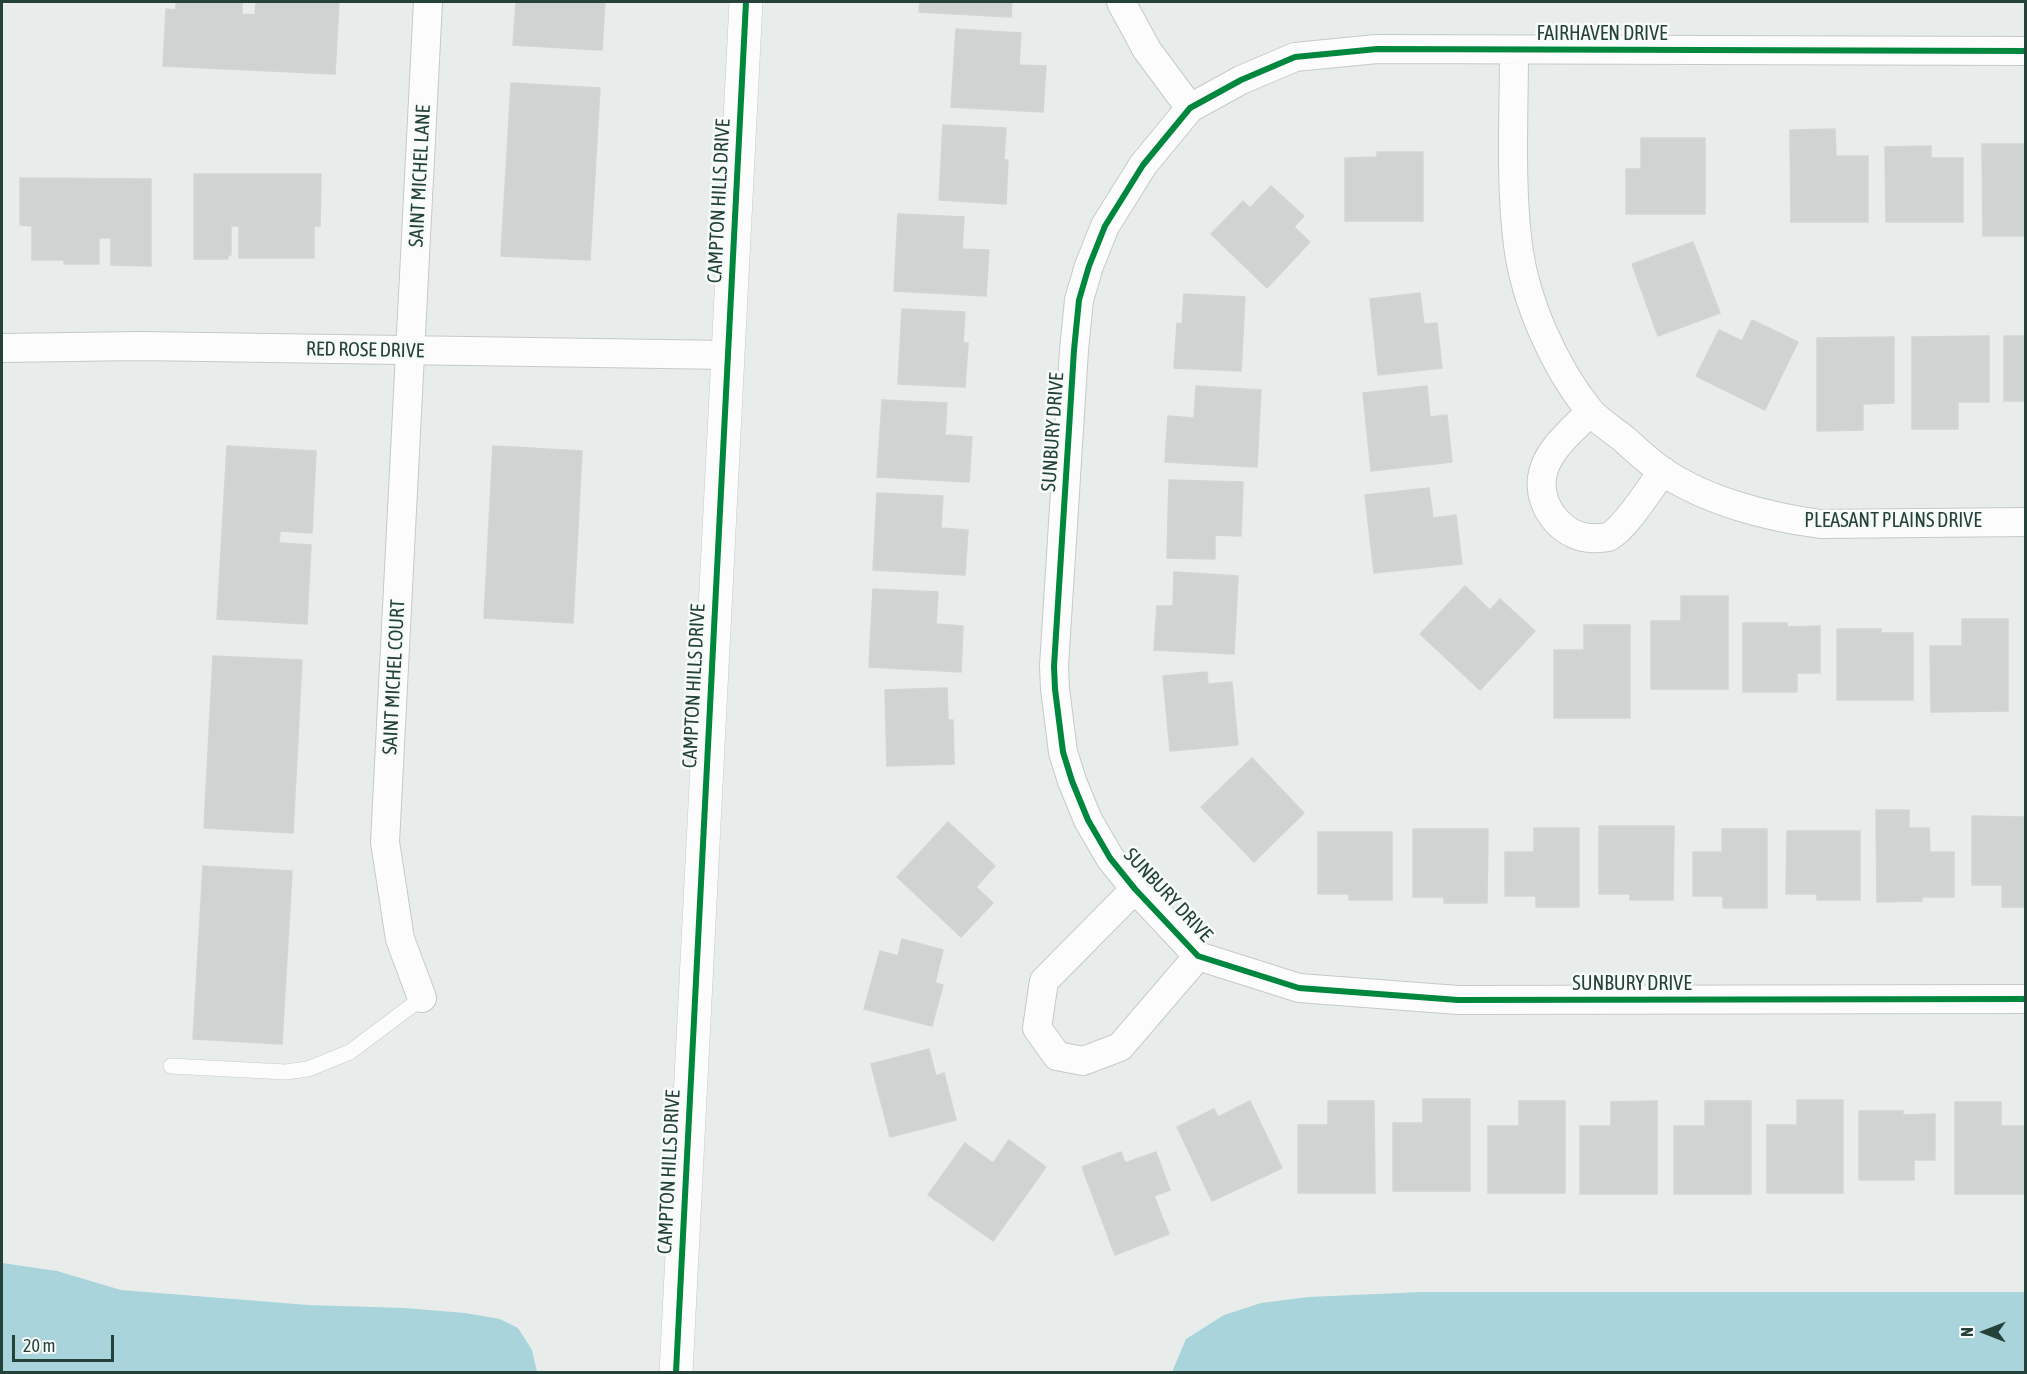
<!DOCTYPE html>
<html>
<head>
<meta charset="utf-8">
<style>
  body { margin:0 }
  #map { position:relative; width:2027px; height:1374px; overflow:hidden; background:#e8edeb; font-family:"Asap Condensed",sans-serif }
  canvas { display:block }
  .frame { position:absolute; inset:0; border:3px solid #24423a; pointer-events:none }
  .north { position:absolute; left:1955px; top:1302px; width:60px; height:60px; -webkit-text-stroke:4px #f7fbf9; paint-order:stroke; rotate:270deg; font-size:16px; font-weight:700; line-height:24px; text-align:center; color:#24423a }
  .north::after { content:''; display:block; margin:auto; width:21px; height:27px; background:#24423a; clip-path:polygon(50% 0,100% 100%,50% 72%,0 100%) }
  .scale { position:absolute; left:12px; top:1335px; width:102px; height:27px; box-sizing:border-box; border:3px solid #24423a; border-top:0; padding-left:8px; font-size:18px; line-height:21px; white-space:nowrap; color:#24423a; -webkit-text-stroke:4px #f7fbf9; paint-order:stroke }
</style>
</head>
<body>
<div id="map">
<canvas width="2027" height="1374"></canvas>
<div class="frame"></div>
<div class="north">N</div>
<div class="scale">20 m</div>
</div>
<script>
const c = document.querySelector('canvas').getContext('2d');
c.lineJoin = 'round';
function fillPath(path, color) {
  c.fillStyle = color;
  c.fill(path, 'evenodd');
}
function trace(path, color, width, dash) {
  c.strokeStyle = color;
  c.lineWidth = width;
  c.lineCap = dash ? 'butt' : 'round';
  c.setLineDash(dash || []);
  c.stroke(path);
}
function label(font, color, halo, rows, align = 'center') {
  c.font = font + ' "Asap Condensed",sans-serif';
  c.lineWidth = 5;
  c.setLineDash([]);
  c.textBaseline = 'middle';
  c.strokeStyle = halo;
  c.fillStyle = color;
  for (const [text, x, y, turn = 0] of rows) {
    c.save();
    c.translate(x, y);
    c.rotate((+turn || 0) * Math.PI / 180);
    c.textAlign = isNaN(turn) ? turn : align;
    if (halo) c.strokeText(text, 0, 0);
    c.fillText(text, 0, 0);
    c.restore();
  }
}
fillPath(new Path2D(`
  M2,1263L57,1271L121,1290L308,1305L405,1308L465,1313L500,1319L518,1328L532,1350L537,1372H2Z
  M1422,1292H2025V1372H1172L1186,1339L1224,1315L1261,1303L1308,1297Z`), '#a9d4db');
const building = new Path2D(`
  M176,2H242V14L255,15L256,2H339L335,74L163,66L166,9L176,10Z
  M516,2H605L602,50L513,45Z
  M920,2H1012L1011,17L919,12Z
  M956,29L1021,33L1019,65L1046,66L1043,112L951,107Z
  M511,83L600,88L590,260L501,256Z
  M943,125L1006,128L1004,160H1008L1006,204L939,200Z
  M1835,129L1836,156H1868V222H1791L1790,130Z
  M1641,138H1705V214H1626V169H1641Z
  M1982,144H2026V236H1983Z
  M1931,146V158H1963V222H1886L1885,147Z
  M1377,152H1423V221H1345V158L1377,157Z
  M194,174H321L320,226H314V258H239V226H231V255H228V259H194Z
  M20,178L151,179V266L111,265V238H99V264H64V260H32V226L20,225Z
  M1271,186L1304,216L1294,227L1310,242L1267,288L1211,234L1243,201L1250,208Z
  M898,214L964,217L962,249L989,250L986,296L894,291Z
  M1693,242L1720,313L1658,336L1632,264Z
  M1420,293L1424,324L1437,323L1442,368L1378,375L1370,299Z
  M1184,294L1245,297L1241,371L1174,368L1177,323L1182,324Z
  M902,309L965,312L963,343H968L965,387L898,384Z
  M1752,320L1798,342L1765,410L1696,376L1719,330L1742,341Z
  M1989,336V402H1958V429H1912V337Z
  M2004,336H2026V401H2004Z
  M1894,337V403L1863,404V430L1817,431V338Z
  M1196,386L1261,390L1257,467L1165,462L1168,416L1194,418Z
  M1427,386L1430,417L1447,415L1452,462L1371,471L1363,393Z
  M882,400L947,403L945,435L972,437L969,482L877,477Z
  M227,446L316,451L312,533L280,531L279,543L311,545L307,624L217,619Z
  M493,446L582,451L573,623L484,618Z
  M1169,480L1243,482L1241,536L1215,535V559L1167,558Z
  M1429,488L1433,518L1456,515L1462,564L1374,573L1365,495Z
  M877,493L943,496L941,528L968,530L965,575L873,570Z
  M1174,572L1238,576L1234,654L1154,650L1157,606H1173Z
  M1465,586L1490,610L1500,599L1535,631L1480,690L1420,634Z
  M873,589L938,592L936,624L963,626L961,672L869,667Z
  M1681,596H1728V689H1651V621H1681Z
  M1962,619H2008V711L1931,712L1930,646H1962Z
  M1743,623H1787V627L1820,626V673H1797V692H1743Z
  M1584,625H1630V718H1554V650H1584Z
  M1837,629H1881V633H1913V700H1837Z
  M2025,634H2026V701H2025Z
  M213,656L302,660L293,833L204,828Z
  M1207,672L1208,684L1232,682L1238,745L1170,751L1163,676Z
  M947,688L948,720H953L954,764L887,766L885,690Z
  M1252,758L1304,813L1254,862L1201,807Z
  M1876,810H1909V828H1929L1930,852H1954V897H1922V901L1877,902Z
  M1972,816L2026,817V907H2002V885H1972Z
  M948,822L995,866L976,887L993,903L961,937L897,877Z
  M1599,826H1674L1673,900H1630V894H1599Z
  M1534,828H1579V907H1536V896H1505V852H1534Z
  M1413,829H1488L1487,903H1444V897H1413Z
  M1722,829H1767V908H1723V896H1693V852H1722Z
  M1787,831H1860V900H1817V894H1786Z
  M1318,832H1392V900H1349V894H1318Z
  M203,866L292,871L282,1044L193,1039Z
  M902,939L943,950L935,983L943,985L932,1026L864,1009L880,951L898,956Z
  M929,1049L936,1076L944,1073L956,1120L890,1137L871,1064Z
  M1423,1099H1470V1191H1393V1123H1423Z
  M1797,1100H1843V1193H1767V1125H1797Z
  M1250,1101L1282,1168L1212,1201L1177,1127L1214,1109L1218,1117Z
  M1328,1101H1374L1375,1193H1298V1125H1328Z
  M1519,1101H1565V1193H1488V1126H1519Z
  M1657,1101V1194H1580V1126H1611V1102Z
  M1705,1101H1751V1194H1674V1126H1705Z
  M1955,1102H2001V1126H2026V1194H1955Z
  M1859,1111H1903V1115L1935,1114V1160H1914V1180H1859Z
  M1009,1140L1046,1167L993,1241L928,1195L965,1143L993,1163Z
  M1121,1152L1125,1163L1156,1152L1170,1190L1154,1196L1169,1234L1115,1255L1082,1167Z`);
fillPath(building, '#cfd4d2');
trace(building, '#d1d6d4', 1.5);
const service = new Path2D(`
  M171,1066L285,1072L308,1069L350,1052L422,998`);
const minor = new Path2D(`
  M1121,2L1147,50L1190,108
  M1514,51C1514,113 1510,184 1518,245C1525,301 1554,366 1589,410C1598,421 1613,430 1624,439C1636,450 1649,462 1662,471C1706,501 1768,517 1820,524L2026,522
  M2026,51L1377,49L1295,57L1241,80L1190,108L1143,165L1105,226L1089,266L1079,300L1074,350L1054,666L1055,689L1063,752L1072,781L1088,820L1110,858L1135,889L1198,956L1299,988L1458,1000L2026,999
  M2,348L140,346L728,355
  M1590,412C1573,430 1545,451 1542,478C1538,508 1565,541 1597,538C1601,538 1607,538 1610,536C1626,527 1651,487 1663,471
  M1135,889L1044,981L1037,1028L1057,1056L1083,1061L1120,1047L1198,956
  M422,998L400,939L385,842L428,2`);
const tertiary = new Path2D(`
  M676,1372L746,2`);
trace(service, '#c5cac8', 16);
trace(minor, '#c5cac8', 30);
trace(tertiary, '#c5cac8', 34);
trace(service, '#fcfcfc', 15);
trace(minor, '#fcfcfc', 28);
trace(tertiary, '#fcfcfc', 33);
trace(new Path2D(`
  M2026,51L1377,49L1295,57L1241,80L1190,108L1143,165L1105,226L1089,266L1079,300L1074,350L1054,666L1055,689L1063,752L1072,781L1088,820L1110,858L1135,889L1198,956L1299,988L1458,1000L2026,999
  M676,1372L746,2`), '#00873e', 6);
label('20px', '#24423a', '#f7fbf9', [
  ["FAIRHAVEN DRIVE",1602,34],
  ["SAINT MICHEL LANE",420,176,-87],
  ["CAMPTON HILLS DRIVE",719,201,-87],
  ["RED ROSE DRIVE",365,350,1],
  ["SUNBURY DRIVE",1053,432,-86],
  ["PLEASANT PLAINS DRIVE",1893,521],
  ["SAINT MICHEL COURT",394,677,-87],
  ["CAMPTON HILLS DRIVE",694,686,-87],
  ["SUNBURY DRIVE",1168,895,47],
  ["SUNBURY DRIVE",1632,984],
  ["CAMPTON HILLS DRIVE",669,1172,-87]
]);
</script>
</body>
</html>
